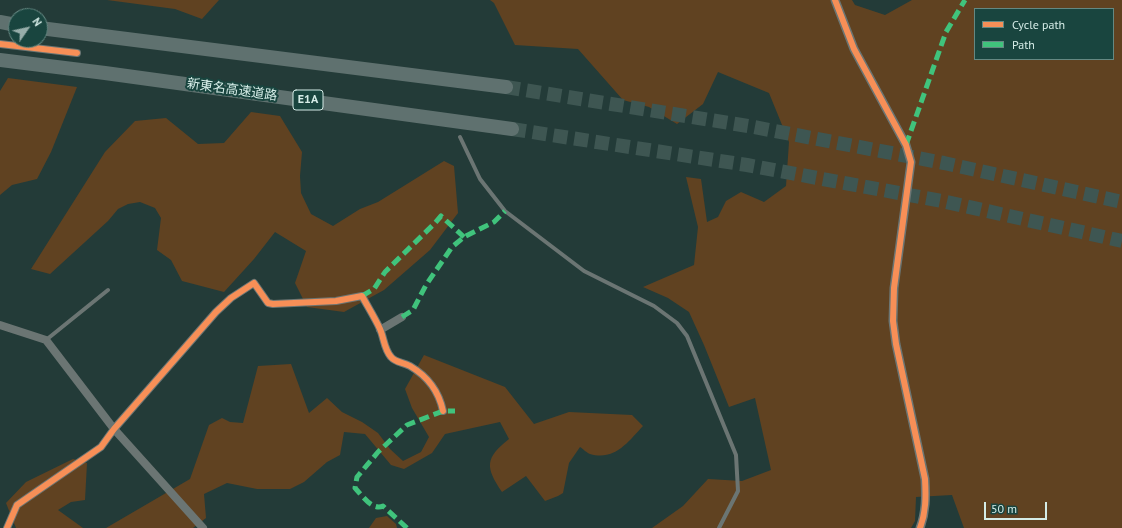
<!DOCTYPE html>
<html>
<head>
<meta charset="utf-8">
<style>
  body { margin:0 }
  #map { position:relative; width:1122px; height:528px; overflow:hidden; background:#233b38; font-family:"PT Sans",sans-serif }
  canvas { display:block }
  .legend { position:absolute; left:974px; top:8px; width:140px; height:52px; box-sizing:border-box; background:#19453f; border:1px solid #648882; margin:0; padding:5px 7px; list-style:none; font-size:12px; color:#d5ece7 }
  .legend li { display:flex; align-items:center; gap:8px; height:20px }
  .legend b { width:20px; border:1px solid #648882 }
  .north { position:absolute; left:8px; top:8px; width:40px; height:40px; box-sizing:border-box; background:#19453f; border:1px solid #648882; border-radius:50%; rotate:56deg; font-size:11px; font-weight:700; line-height:16px; text-align:center; color:#d5ece7 }
  .north::after { content:''; display:block; margin:auto; width:14px; height:18px; background:#97aeaa; clip-path:polygon(50% 0,100% 100%,50% 72%,0 100%) }
  .scale { position:absolute; left:984px; top:502px; width:63px; height:18px; box-sizing:border-box; border:2px solid #d5ece7; border-top:0; padding-left:5px; font-size:12px; line-height:14px; white-space:nowrap; color:#d5ece7; -webkit-text-stroke:3px #19453f; paint-order:stroke }
</style>
</head>
<body>
<div id="map">
<canvas width="1122" height="528"></canvas>
<ul class="legend">
<li><b style="height:5px;background:#f78f57"></b>Cycle path</li>
<li><b style="height:5px;background:#40c37c"></b>Path</li>
</ul>
<div class="north">N</div>
<div class="scale">50 m</div>
</div>
<script>
const c = document.querySelector('canvas').getContext('2d');
c.lineJoin = 'round';
function fillPath(path, color) {
  c.fillStyle = color;
  c.fill(path, 'evenodd');
}
function trace(path, color, width, dash) {
  c.strokeStyle = color;
  c.lineWidth = width;
  c.lineCap = dash ? 'butt' : 'round';
  c.setLineDash(dash || []);
  c.stroke(path);
}
function label(font, color, halo, rows, align = 'center') {
  c.font = font + ' "PT Sans","Noto Sans JP",sans-serif';
  c.lineWidth = 4;
  c.setLineDash([]);
  c.textBaseline = 'middle';
  c.strokeStyle = halo;
  c.fillStyle = color;
  for (const [text, x, y, turn = 0] of rows) {
    c.save();
    c.translate(x, y);
    c.rotate((+turn || 0) * Math.PI / 180);
    c.textAlign = isNaN(turn) ? turn : align;
    if (halo) c.strokeText(text, 0, 0);
    c.fillText(text, 0, 0);
    c.restore();
  }
}
fillPath(new Path2D(`
  M107,0H219L202,19L175,9Z
  M490,0H852L855,5L885,15L912,0H1122V528H964L952,495L916,497L915,521L911,528H652L683,506L708,479L742,481L771,470L755,398L729,407L704,345L689,312L668,298L643,287L694,265L698,227L686,177L701,179L707,222L718,217L726,201L741,192L764,202L786,186L789,142L769,93L718,72L703,104L677,124L649,107L623,100L578,49L515,45L494,3ZM975,9H1113V59H975Z
  M8,78L77,87L51,152L37,179L12,185L0,195V91Z
  M251,112L280,116L302,152L300,176L301,193L311,214L333,226L360,209L378,202L444,161L454,166L458,213L430,250L384,290L344,312L307,307L295,283L306,251L275,232L254,259L224,292L182,281L171,260L157,250L161,218L155,208L140,202L128,204L118,209L108,221L50,274L31,269L105,152L135,121L166,118L198,144L224,143Z
  M424,355L505,387L534,424L569,412L632,415L643,426C628,442 615,461 590,454C587,453 583,449 580,447L569,463L563,493L558,496L545,501L526,476L502,492C485,467 485,458 509,439L500,422L445,434L432,453L404,469L391,465L365,434L344,432L340,455L327,462L304,482L290,489H257L227,483L204,494L206,518L193,528H106L190,479L209,425L222,418L230,422L243,423L258,366L291,364L309,413L327,398L342,412L362,422L378,433L390,449L403,461L421,452L429,437L412,408L405,389Z
  M73,459L87,463L85,500L71,502L58,510L83,528H16L6,503L26,482Z
  M387,516L396,524L397,528H369L376,518Z`), '#604221');
trace(new Path2D(`
  M506,87L754,127L944,163L1122,202
  M512,129L747,165L942,201L1122,241`), '#3e5652', 14, [14, 7]);
trace(new Path2D(`
  M460,137L480,179L505,211L584,271L654,306L677,323L687,336L736,455L738,491L719,528
  M46,340L108,290`), '#6b7573', 4);
trace(new Path2D(`
  M0,44L77,53
  M0,325L46,340L114,429L203,528
  M380,330L402,317
  M7,528L17,505L101,447L114,429L216,312L231,298L254,283L268,303L273,304L336,301L362,296C368,307 375,318 380,329C384,338 384,349 391,357C396,363 403,362 410,366C427,376 439,392 443,411`), '#6b7573', 8);
trace(new Path2D(`
  M835,0L854,49L906,145L911,162L894,288L893,321L896,344L925,479C926,497 926,512 920,528`), '#6b7573', 9);
trace(new Path2D(`
  M0,22L16,25
  M40,28L506,87
  M0,60L105,73L512,129`), '#5f716f', 14);
trace(new Path2D(`
  M906,145L946,32L965,0
  M362,296L374,289L385,272L435,223L441,216L464,237
  M402,317L413,310L426,285L452,247L464,237L494,222L505,211
  M407,528L383,506C372,511 362,495 355,488L357,477L378,452L407,425L443,411H455`), '#40c37c', 5, [10, 5]);
trace(new Path2D(`
  M835,0L854,49L906,145L911,162L894,288L893,321L896,344L925,479C926,497 926,512 920,528
  M0,44L77,53
  M7,528L17,505L101,447L114,429L216,312L231,298L254,283L268,303L273,304L336,301L362,296C368,307 375,318 380,329C384,338 384,349 391,357C396,363 403,362 410,366C427,376 439,392 443,411`), '#f78f57', 6);
for (const [x, y, w] of [
  [308,100,30]
]) {
  const box = new Path2D();
  box.roundRect(x - w / 2, y - 10, w, 20, 3);
  c.fillStyle = '#19453f';
  c.fill(box);
  trace(box, '#d5ece7', 1);
}
label('bold 12px', '#d5ece7', null, [
  ["E1A",308,100]
]);
label('13px', '#d5ece7', '#19453f', [
  ["新東名高速道路",232,90,8]
]);
</script>
</body>
</html>
